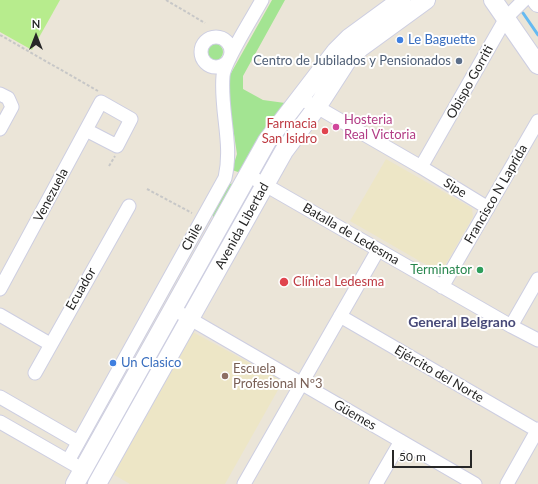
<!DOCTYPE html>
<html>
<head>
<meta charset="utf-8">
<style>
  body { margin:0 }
  #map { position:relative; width:538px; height:484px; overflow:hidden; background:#ebe5d8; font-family:Lato,sans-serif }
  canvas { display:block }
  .north { position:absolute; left:16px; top:16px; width:40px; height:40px; -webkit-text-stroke:3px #fff; paint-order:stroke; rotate:0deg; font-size:11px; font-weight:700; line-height:16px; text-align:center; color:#272727 }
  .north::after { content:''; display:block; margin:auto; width:14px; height:18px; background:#272727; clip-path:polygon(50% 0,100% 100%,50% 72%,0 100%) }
  .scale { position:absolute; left:392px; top:450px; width:80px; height:18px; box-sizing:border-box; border:2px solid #272727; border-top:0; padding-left:5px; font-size:12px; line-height:14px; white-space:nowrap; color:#272727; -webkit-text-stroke:3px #fff; paint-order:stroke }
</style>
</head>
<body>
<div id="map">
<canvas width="538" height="484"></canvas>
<div class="north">N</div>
<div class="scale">50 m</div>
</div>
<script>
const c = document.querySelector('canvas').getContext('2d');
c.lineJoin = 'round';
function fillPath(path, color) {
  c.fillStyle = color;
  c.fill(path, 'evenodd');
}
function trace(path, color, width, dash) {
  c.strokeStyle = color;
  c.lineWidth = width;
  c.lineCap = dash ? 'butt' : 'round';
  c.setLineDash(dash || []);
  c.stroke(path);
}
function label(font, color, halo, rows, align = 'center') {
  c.font = font + ' Lato,sans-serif';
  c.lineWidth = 4;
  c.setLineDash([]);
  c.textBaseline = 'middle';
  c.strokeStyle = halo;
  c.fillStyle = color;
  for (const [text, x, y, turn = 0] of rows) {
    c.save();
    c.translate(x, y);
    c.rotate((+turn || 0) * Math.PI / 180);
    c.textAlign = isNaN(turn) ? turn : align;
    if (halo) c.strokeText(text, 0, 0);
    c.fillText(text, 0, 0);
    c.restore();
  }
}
fillPath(new Path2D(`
  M386,159L472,208L473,217L443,269L437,271L350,221Z
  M189,330L283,381L225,484H130L109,472Z`), '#ede6c6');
fillPath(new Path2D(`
  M272,0H285L243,76V89L263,100L285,103L247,170L238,172L232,170L237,154L226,82Z
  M205 52a9 9 0 1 1 18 0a9 9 0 1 1-18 0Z
  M237,182L215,224L212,213L227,185Z`), '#a3e492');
fillPath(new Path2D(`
  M0,0H60L32,50L0,32Z`), '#b7ec8d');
trace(new Path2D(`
  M523,13L538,35`), '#66baf1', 3);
const street = new Path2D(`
  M201 52a15 15 0 1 1 30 0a15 15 0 1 1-30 0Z
  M0,94L8,98L12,107L0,129
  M299,98L317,107L421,167L488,208
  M421,167L506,18L524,0
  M248,175L511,326L538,340
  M442,287L538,121
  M0,289L101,102L131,119L117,146L86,130
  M173,309L475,484
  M0,315L50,344
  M340,316L538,431
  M511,326L538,279
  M35,373L129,206
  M0,397L78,442
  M0,422L75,465
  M68,461L225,178C233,144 220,110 223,76C224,62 254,15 262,0
  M244,484L378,250
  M376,484L401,441
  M507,484L538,429`);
const secondary = new Path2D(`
  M493,0L538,65
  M536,0L538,3
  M75,484L267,141L336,51L349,38L401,0
  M97,484L284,151L317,107L348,59L360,48L426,0`);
trace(street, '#cdcee1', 15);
trace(secondary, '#cdcee1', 20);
trace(new Path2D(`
  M166,0L205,23
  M0,35L98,91
  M109,166L115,156
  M147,189L192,213`), '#c7c7c7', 2, [3, 2]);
trace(street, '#fff', 13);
trace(secondary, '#fff', 18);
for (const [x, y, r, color] of [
  [400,40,4,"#3f7fe0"],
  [459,61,4,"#5c6f8a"],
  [336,127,4,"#d1479c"],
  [325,131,4,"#e0444e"],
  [480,270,4,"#2e9e5b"],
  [284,282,5,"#e0444e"],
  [113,363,4,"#3f7fe0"],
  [225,376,4,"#8d6e63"]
]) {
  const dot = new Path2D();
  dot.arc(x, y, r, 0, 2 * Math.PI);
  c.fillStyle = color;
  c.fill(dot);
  trace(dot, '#fff', 1.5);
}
label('13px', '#366cbe', '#fff', [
  ["Le Baguette",408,40],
  ["Un Clasico",121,363]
], 'left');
label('13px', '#4e5e75', '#fff', [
  ["Centro de Jubilados y Pensionados",451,61]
], 'right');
label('13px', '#272727', '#fff', [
  ["Obispo Gorriti",470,82,-61],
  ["Sipe",455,188,32],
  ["Francisco N Laprida",496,194,-60],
  ["Venezuela",51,195,-62],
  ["Avenida Libertad",242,226,-61],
  ["Batalla de Ledesma",351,234,30],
  ["Chile",192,237,-61],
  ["Ecuador",81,289,-60],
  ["Ejército del Norte",439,374,30],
  ["Güemes",355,415,30]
]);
label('13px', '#b23c85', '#fff', [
  ["Hosteria",344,120],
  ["Real Victoria",344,135]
], 'left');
label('13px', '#be3a42', '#fff', [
  ["Farmacia",317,124],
  ["San Isidro",317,139],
  ["Clínica Ledesma",293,282,"left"]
], 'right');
label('13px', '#27864d', '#fff', [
  ["Terminator",472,270]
], 'right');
label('13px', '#785e54', '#fff', [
  ["Escuela",233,369],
  ["Profesional Nº3",233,384]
], 'left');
label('bold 14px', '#474978', '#fff', [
  ["General Belgrano",462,322]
]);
</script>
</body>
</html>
